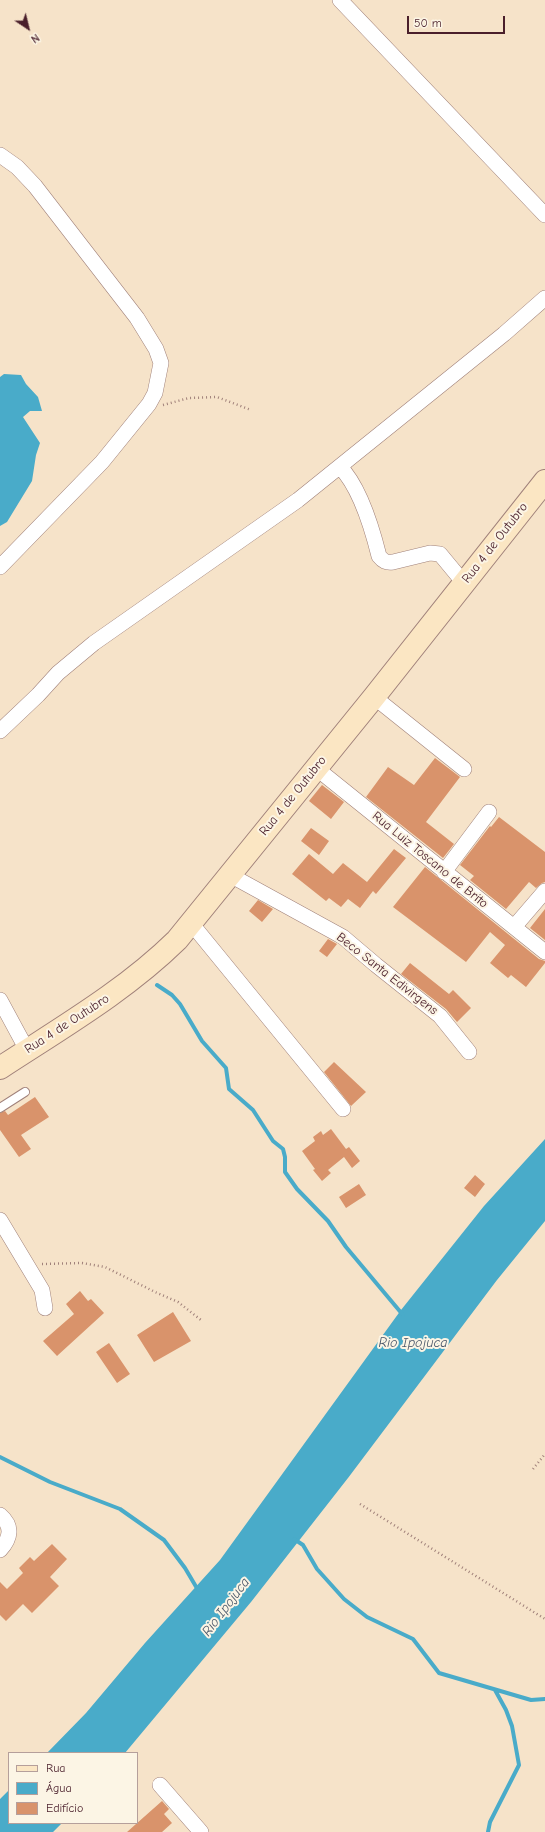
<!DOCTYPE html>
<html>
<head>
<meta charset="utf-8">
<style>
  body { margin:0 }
  #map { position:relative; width:545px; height:1832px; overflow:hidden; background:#f6e3c9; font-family:"Comic Neue",sans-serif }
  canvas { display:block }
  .legend { position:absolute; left:8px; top:1752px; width:130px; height:72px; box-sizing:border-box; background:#fcf5e5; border:1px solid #b59f9b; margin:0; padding:5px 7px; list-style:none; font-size:12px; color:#4a1f2b }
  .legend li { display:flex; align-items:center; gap:8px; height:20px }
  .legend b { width:20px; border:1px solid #b59f9b }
  .north { position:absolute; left:8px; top:8px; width:40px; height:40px; -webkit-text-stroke:3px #fcf5e5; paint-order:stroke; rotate:145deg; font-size:11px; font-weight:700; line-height:16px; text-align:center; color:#4a1f2b }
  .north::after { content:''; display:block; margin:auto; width:14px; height:18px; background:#4a1f2b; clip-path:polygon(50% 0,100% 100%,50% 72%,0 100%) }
  .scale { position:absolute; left:407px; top:16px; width:98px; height:18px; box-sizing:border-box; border:2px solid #4a1f2b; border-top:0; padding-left:5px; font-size:12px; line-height:14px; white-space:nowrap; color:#4a1f2b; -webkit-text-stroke:3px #fcf5e5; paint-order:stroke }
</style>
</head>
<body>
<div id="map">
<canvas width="545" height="1832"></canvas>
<ul class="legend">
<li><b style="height:5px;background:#fbe6c3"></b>Rua</li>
<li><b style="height:11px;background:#49abc9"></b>Água</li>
<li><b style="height:11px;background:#d9936b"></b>Edifício</li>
</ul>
<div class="north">N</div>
<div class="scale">50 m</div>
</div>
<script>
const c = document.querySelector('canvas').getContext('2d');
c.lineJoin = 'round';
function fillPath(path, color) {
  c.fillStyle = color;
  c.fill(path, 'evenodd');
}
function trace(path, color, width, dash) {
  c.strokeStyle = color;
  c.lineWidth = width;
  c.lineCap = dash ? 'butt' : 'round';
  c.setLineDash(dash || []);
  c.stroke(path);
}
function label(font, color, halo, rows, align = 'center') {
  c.font = font + ' "Comic Neue",sans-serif';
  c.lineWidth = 4;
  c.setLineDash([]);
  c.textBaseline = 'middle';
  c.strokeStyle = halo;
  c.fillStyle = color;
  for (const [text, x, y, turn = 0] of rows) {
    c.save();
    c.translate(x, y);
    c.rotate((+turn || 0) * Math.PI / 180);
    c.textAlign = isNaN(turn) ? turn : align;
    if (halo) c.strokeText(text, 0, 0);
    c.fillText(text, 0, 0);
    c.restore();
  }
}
fillPath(new Path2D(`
  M4,374L21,375L26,384L38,397L42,411H30L23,417L40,443L36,455L32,481L7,522L0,526V377Z
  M545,1139V1221L497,1280L348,1478L251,1602L125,1753H47L86,1713L145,1643L220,1560L401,1310L484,1206Z
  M9,1790V1823H62L53,1832H0V1799Z`), '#49abc9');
trace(new Path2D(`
  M157,985L172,995L180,1004L202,1041L226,1068L229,1089L253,1110L273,1141L283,1149L285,1157V1172L297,1189L328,1221L346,1247L403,1315
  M0,1457L50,1482L120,1509L164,1540L185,1568L198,1590
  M294,1539L303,1545L317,1569L344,1599L367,1617L413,1639L439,1673L531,1700L545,1699
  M488,1832L490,1822L519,1765L512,1726L506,1710L495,1690`), '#49abc9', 4);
fillPath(new Path2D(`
  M435,758L460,777L426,822L454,844L443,858L366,797L388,767L414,785Z
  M322,785L344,802L331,819L309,801Z
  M499,817L545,852V882L542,883L536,888L529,882L506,909L470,880L474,876L460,865L490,826L491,827Z
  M311,828L329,841L319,855L301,841Z
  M394,849L406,858L376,894L373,891L360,908L348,899L341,907L329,898L326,901L292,874L309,854L333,874L343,863L367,882Z
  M425,867L539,959L545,961V963L526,987L511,975L508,978L490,963L505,945L490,932L466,962L393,907Z
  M258,900L273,909L262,922L249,911Z
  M545,909V940L530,928Z
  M328,939L337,944L327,957L319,951Z
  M410,963L449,994L453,990L471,1008L457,1022L446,1009L401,974Z
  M334,1062L366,1092L351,1106L324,1072Z
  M35,1097L49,1117L21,1135L31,1149L19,1157L0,1130V1113L5,1111L8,1115Z
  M331,1129L346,1149L349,1147L360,1161L352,1168L344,1157L328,1170L331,1173L322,1181L313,1170L315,1169L302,1151L315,1141L313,1137L321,1131L323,1135Z
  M475,1175L485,1184L475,1197L464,1188Z
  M359,1184L366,1195L346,1208L339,1197Z
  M80,1291L88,1301L91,1299L104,1313L57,1356L43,1341L74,1314L66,1304Z
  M173,1312L191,1341L154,1362L137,1335Z
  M109,1343L130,1374L117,1383L96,1352Z
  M52,1544L67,1559L50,1577L59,1586L32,1613L23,1604L6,1621L0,1615V1582L7,1589L23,1573L19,1568L30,1557L34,1561Z
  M162,1801L169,1809L164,1814L172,1823L162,1832H127Z`), '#d9936b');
const lane = new Path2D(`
  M0,1108L25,1092`);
const street = new Path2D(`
  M340,0L545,215
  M0,155L17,167L35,186L137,318L156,349L161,363L155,393L149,404L102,462L0,567
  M340,467C360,487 372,528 379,556C383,561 386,563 393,562L430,553L440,554L464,583
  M374,697L464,769
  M0,731L38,695L58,673L94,643L298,500L504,334L545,298
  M316,768L545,952
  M444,872L489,812
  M230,875L343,937L376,965L440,1016L469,1052
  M191,923L343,1109
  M514,927L545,891
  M0,1000L27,1050
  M0,1220L42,1290L45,1308
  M0,1515C13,1526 11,1538 0,1550
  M160,1785L201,1832`);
const secondary = new Path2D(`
  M0,1068C61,1028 125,991 177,940L374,697L545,481`);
trace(lane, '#a0817a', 10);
trace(street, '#a0817a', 16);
trace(secondary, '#a0817a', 24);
trace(new Path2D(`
  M163,405L189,398L217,397L251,410
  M42,1264L82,1263L105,1267L155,1292L178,1302L201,1320
  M533,1469L545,1454
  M360,1504L545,1619`), '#a0817a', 2.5, [1, 3]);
trace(lane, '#fff', 8);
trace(street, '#fff', 15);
trace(secondary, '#fbe6c3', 22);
label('13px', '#4a1f2b', '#fcf5e5', [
  ["Rua 4 de Outubro",495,543,-52],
  ["Rua 4 de Outubro",293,796,-51],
  ["Rua Luiz Toscano de Brito",430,860,39],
  ["Beco Santa Edivirgens",387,974,38],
  ["Rua 4 de Outubro",67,1024,-33]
]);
label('italic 14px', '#4a576a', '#fcf5e5', [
  ["Rio Ipojuca",413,1343],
  ["Rio Ipojuca",226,1607,-53]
]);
</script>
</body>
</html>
